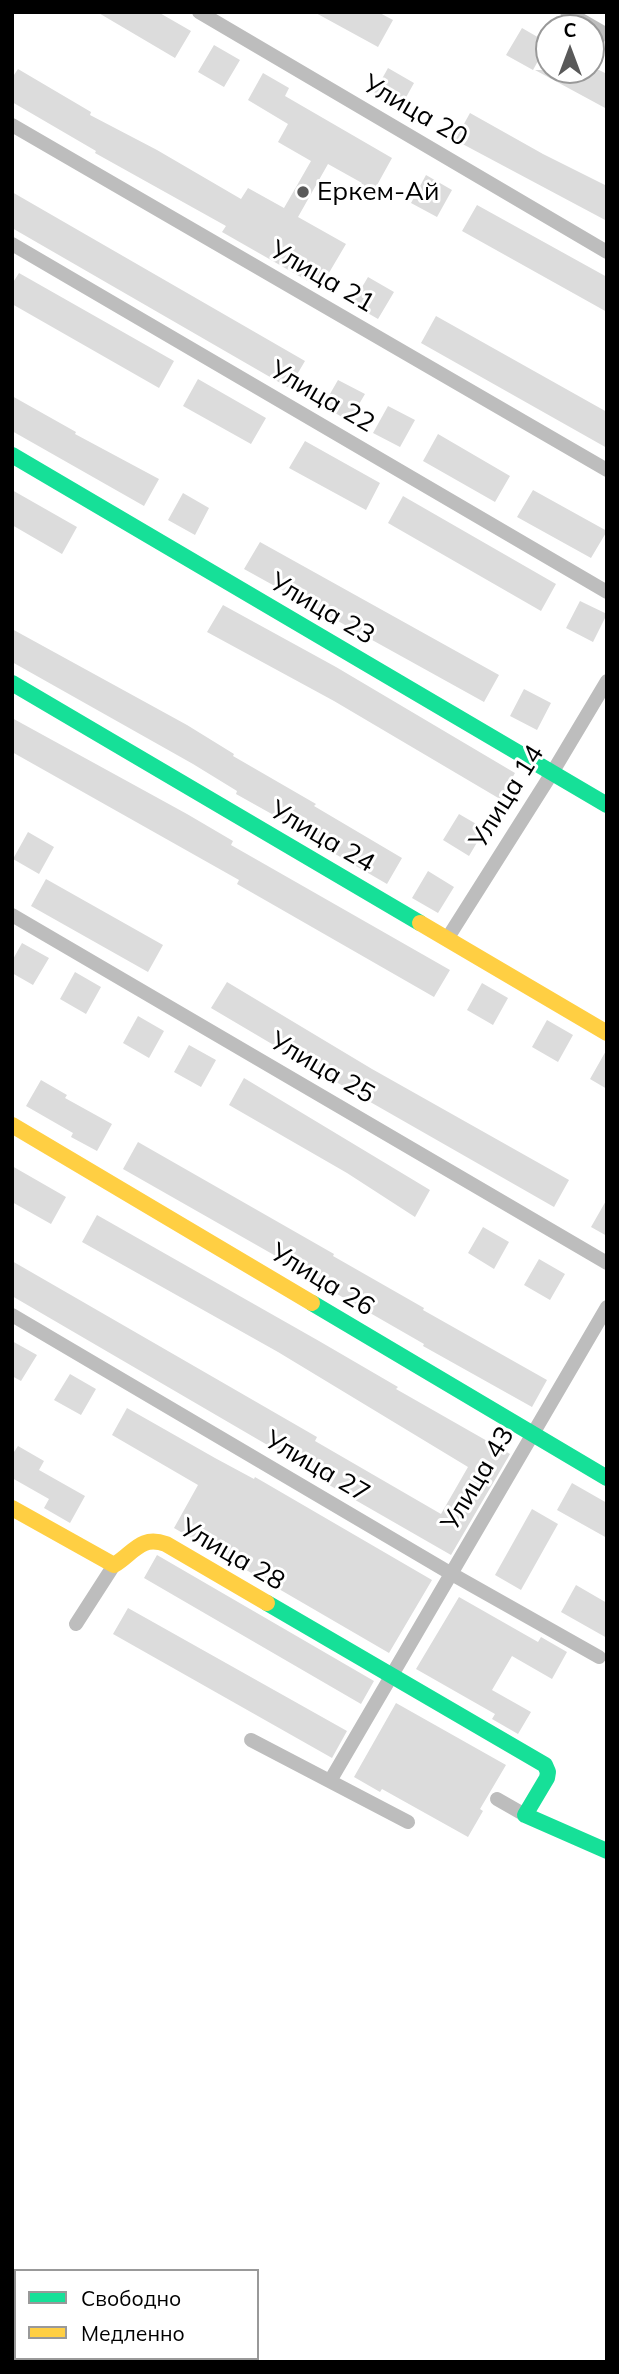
<!DOCTYPE html>
<html>
<head>
<meta charset="utf-8">
<style>
  body { margin:0 }
  #map { position:relative; width:619px; height:2374px; overflow:hidden; background:#fff; font-family:Mulish,sans-serif }
  canvas { display:block }
  .frame { position:absolute; inset:0; border:14px solid #000; pointer-events:none }
  .legend { position:absolute; left:14px; top:2269px; width:245px; height:91px; box-sizing:border-box; background:#fff; border:2px solid #999; margin:0; padding:9px 12px; list-style:none; font-size:21px; color:#000 }
  .legend li { display:flex; align-items:center; gap:14px; height:35px }
  .legend b { width:35px; border:2px solid #999 }
  .north { position:absolute; left:535px; top:14px; width:70px; height:70px; box-sizing:border-box; background:#fff; border:2px solid #999; border-radius:50%; rotate:0deg; font-size:19px; font-weight:700; line-height:28px; text-align:center; color:#000 }
  .north::after { content:''; display:block; margin:auto; width:24px; height:32px; background:#595959; clip-path:polygon(50% 0,100% 100%,50% 72%,0 100%) }
</style>
</head>
<body>
<div id="map">
<canvas width="619" height="2374"></canvas>
<div class="frame"></div>
<ul class="legend">
<li><b style="height:9px;background:#16e098"></b>Свободно</li>
<li><b style="height:9px;background:#ffcf43"></b>Медленно</li>
</ul>
<div class="north">С</div>
</div>
<script>
const c = document.querySelector('canvas').getContext('2d');
c.lineJoin = 'round';
function fillPath(path, color) {
  c.fillStyle = color;
  c.fill(path, 'evenodd');
}
function trace(path, color, width, dash) {
  c.strokeStyle = color;
  c.lineWidth = width;
  c.lineCap = dash ? 'butt' : 'round';
  c.setLineDash(dash || []);
  c.stroke(path);
}
function label(font, color, halo, rows, align = 'center') {
  c.font = font + ' Mulish,sans-serif';
  c.lineWidth = 6;
  c.setLineDash([]);
  c.textBaseline = 'middle';
  c.strokeStyle = halo;
  c.fillStyle = color;
  for (const [text, x, y, turn = 0] of rows) {
    c.save();
    c.translate(x, y);
    c.rotate((+turn || 0) * Math.PI / 180);
    c.textAlign = isNaN(turn) ? turn : align;
    if (halo) c.strokeText(text, 0, 0);
    c.fillText(text, 0, 0);
    c.restore();
  }
}
fillPath(new Path2D(`
  M97,12H158L191,31L175,58Z
  M314,12H378L393,20L378,47Z
  M522,28L548,43L533,70L506,55Z
  M214,45L240,60L224,87L198,72Z
  M388,68L414,83L399,110L373,95Z
  M18,69L91,112L90,115L157,150L241,199L248,188L284,208L311,161L278,142L288,124L248,100L263,73L289,88L285,96L392,158L371,196L358,189L362,183L328,164L298,217L346,244L320,288L222,232L226,226L95,153L96,151L12,102V78Z
  M535,70H599L607,74V109Z
  M470,113L543,154L607,186V221L455,140Z
  M426,175L452,190L437,217L411,203Z
  M12,192L305,361L289,388L12,228Z
  M477,205L607,277V312L462,231Z
  M19,273L174,361L159,388L12,304V284Z
  M368,277L394,292L378,319L352,304Z
  M436,316L607,412V448L421,343Z
  M198,379L266,418L251,444L183,406Z
  M338,380L365,394L349,421L323,406Z
  M12,396L76,432L75,434L159,479L144,506L12,431Z
  M388,406L415,420L400,447L373,433Z
  M438,434L510,476L495,502L423,461Z
  M305,441L380,483L366,510L289,468Z
  M12,490L77,527L62,554L12,525Z
  M533,490L607,531L591,558L517,517Z
  M183,493L209,508L195,535L168,520Z
  M403,496L556,584L541,611L388,523Z
  M260,542L499,675L484,702L244,569Z
  M580,601L607,614L593,642L566,628Z
  M223,605L336,667L515,773L500,799L334,701L207,632Z
  M12,629L187,725L234,754L233,756L316,804L314,806L402,858L387,884L318,844L320,841L236,794L237,791L193,764L12,662Z
  M524,689L551,703L537,730L510,716Z
  M12,718L187,814L233,841L231,845L450,970L434,997L237,884L239,880L12,752Z
  M459,814L485,829L469,856L443,840Z
  M28,832L54,847L39,874L13,859Z
  M428,871L454,887L438,913L412,898Z
  M46,879L163,945L148,972L31,906Z
  M22,943L49,958L33,985L12,973V961Z
  M75,972L101,987L86,1014L60,999Z
  M227,982L372,1069L569,1180L554,1207L365,1099L211,1008Z
  M482,983L508,998L493,1025L467,1010Z
  M138,1016L164,1031L149,1058L123,1043Z
  M547,1020L573,1035L558,1062L532,1047Z
  M189,1045L216,1060L201,1087L174,1072Z
  M607,1049V1089L590,1079Z
  M244,1078L430,1190L415,1217L347,1173L229,1105Z
  M41,1080L67,1095L65,1098L112,1124L97,1151L71,1137L73,1133L26,1106Z
  M138,1142L334,1254L333,1256L424,1308L423,1310L547,1380L532,1407L423,1346L424,1344L337,1294L339,1292L123,1169Z
  M12,1166L66,1197L51,1224L12,1202Z
  M607,1199V1236L591,1227Z
  M97,1215L319,1341L398,1387L396,1389L510,1454L451,1555L310,1474L312,1471L12,1296V1261L317,1437L315,1441L441,1514L468,1467L278,1352L82,1242Z
  M483,1227L509,1242L494,1269L468,1253Z
  M539,1259L565,1274L550,1300L524,1285Z
  M12,1341L37,1355L21,1381L12,1376Z
  M70,1374L96,1389L81,1415L54,1400Z
  M127,1408L215,1458L254,1479L255,1477L432,1580L389,1653L174,1528L198,1485L112,1435Z
  M18,1446L44,1461L39,1470L85,1496L70,1523L44,1508L49,1499L12,1478V1455Z
  M572,1483L607,1503V1538L557,1510Z
  M532,1509L558,1524L521,1590L495,1575Z
  M157,1555L374,1681L361,1704L144,1578Z
  M576,1585L607,1603V1638L561,1612Z
  M459,1597L538,1642L541,1637L567,1652L552,1679L512,1656L492,1690L531,1712L518,1734L492,1719L495,1714L416,1669Z
  M128,1608L347,1731L332,1758L113,1634Z
  M396,1703L506,1765L480,1809L483,1811L468,1837L382,1789L380,1792L354,1777Z`), '#dcdcdc');
trace(new Path2D(`
  M199,12L607,252
  M567,12L607,35
  M12,125L607,470
  M12,244L607,592
  M12,915L607,1263
  M447,939L552,773L607,681
  M12,1315L450,1573L599,1657
  M76,1624L114,1565
  M251,1740L408,1822
  M330,1781L607,1307
  M497,1799L525,1815`), '#bdbdbd', 14);
trace(new Path2D(`
  M12,455L607,805
  M12,683L420,923
  M312,1303L607,1478
  M267,1603L545,1765L548,1772L547,1778L525,1815L607,1851`), '#16e098', 16);
trace(new Path2D(`
  M420,923L607,1033
  M12,1125L312,1303
  M12,1508L114,1565C134,1553 140,1535 166,1544L267,1603`), '#ffcf43', 16);
for (const [x, y, r, color] of [
  [303,192,7,"#595959"]
]) {
  const dot = new Path2D();
  dot.arc(x, y, r, 0, 2 * Math.PI);
  c.fillStyle = color;
  c.fill(dot);
  trace(dot, '#fff', 2.5);
}
label('26px', '#000', '#fff', [
  ["Улица 20",415,111,30],
  ["Улица 21",322,277,30],
  ["Улица 22",322,397,30],
  ["Улица 23",322,609,30],
  ["Улица 14",507,797,-58],
  ["Улица 24",322,837,30],
  ["Улица 25",322,1068,30],
  ["Улица 26",322,1280,31],
  ["Улица 27",317,1467,30],
  ["Улица 43",478,1479,-59],
  ["Улица 28",232,1555,30]
]);
label('26px', '#000', '#fff', [
  ["Еркем-Ай",317,192]
], 'left');
</script>
</body>
</html>
